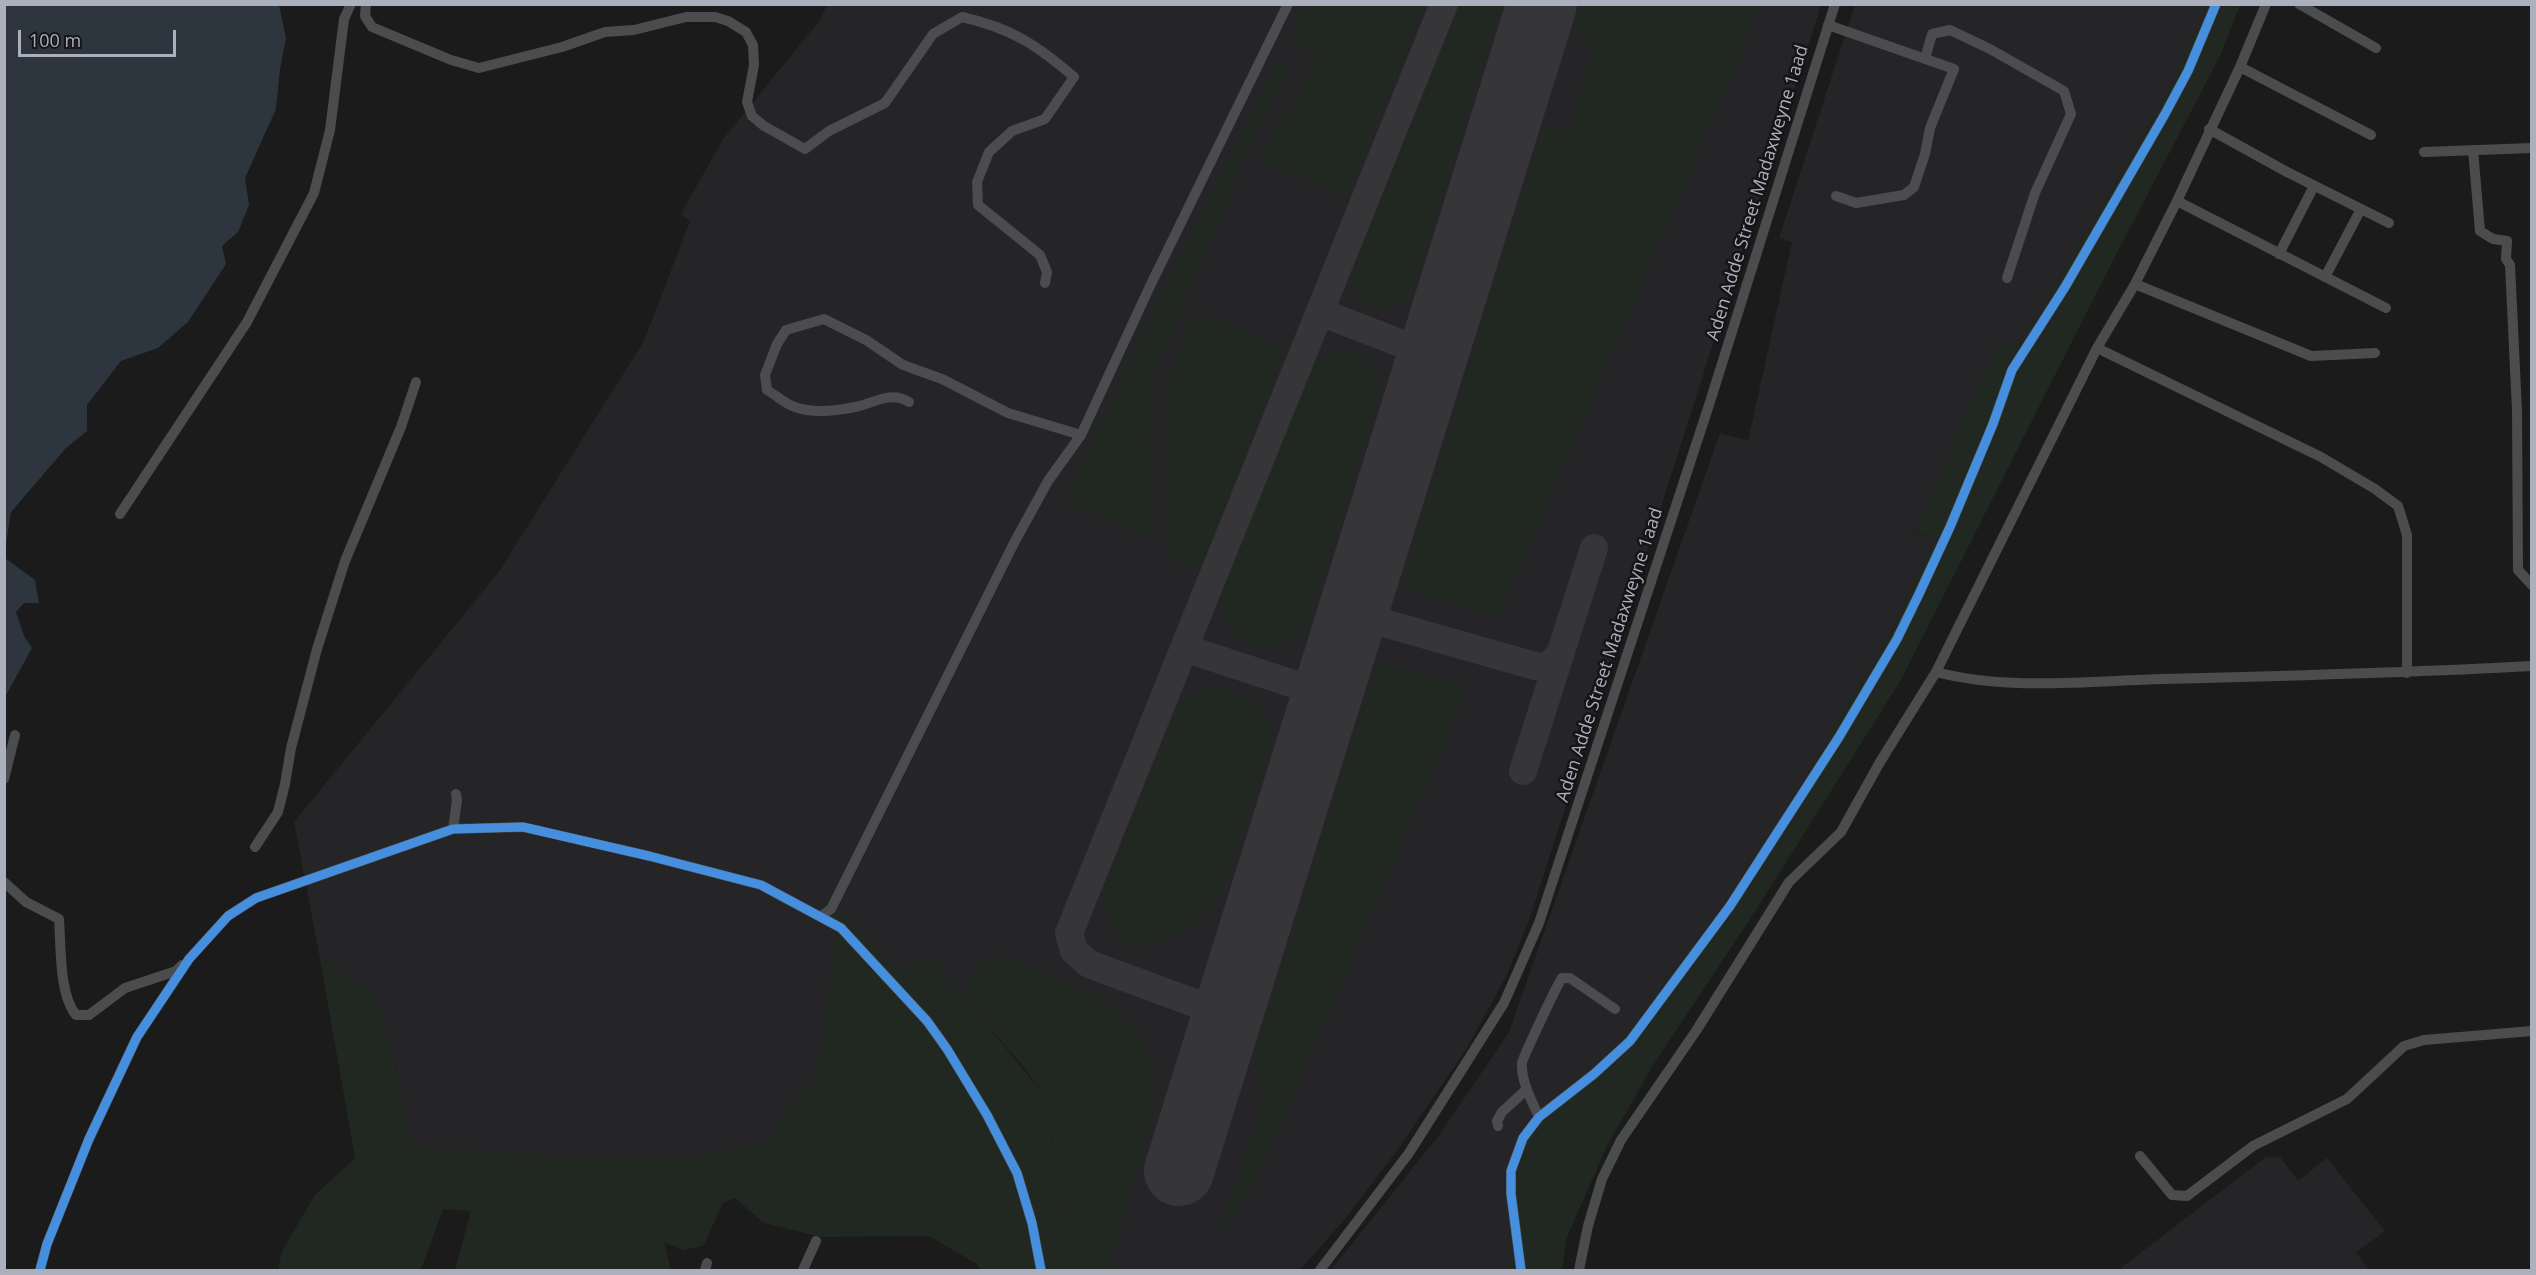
<!DOCTYPE html>
<html>
<head>
<meta charset="utf-8">
<style>
  body { margin:0 }
  #map { position:relative; width:2536px; height:1275px; overflow:hidden; background:#1b1b1b; font-family:"Open Sans",sans-serif }
  canvas { display:block }
  .frame { position:absolute; inset:0; border:6px solid #acb0bc; pointer-events:none }
  .scale { position:absolute; left:18px; top:30px; width:158px; height:27px; box-sizing:border-box; border:3px solid #acb0bc; border-top:0; padding-left:8px; font-size:18px; line-height:21px; white-space:nowrap; color:#acb0bc; -webkit-text-stroke:4px #151517; paint-order:stroke }
</style>
</head>
<body>
<div id="map">
<canvas width="2536" height="1275"></canvas>
<div class="frame"></div>
<div class="scale">100 m</div>
</div>
<script>
const c = document.querySelector('canvas').getContext('2d');
c.lineJoin = 'round';
function fillPath(path, color) {
  c.fillStyle = color;
  c.fill(path, 'evenodd');
}
function trace(path, color, width, dash) {
  c.strokeStyle = color;
  c.lineWidth = width;
  c.lineCap = dash ? 'butt' : 'round';
  c.setLineDash(dash || []);
  c.stroke(path);
}
function label(font, color, halo, rows, align = 'center') {
  c.font = font + ' "Open Sans",sans-serif';
  c.lineWidth = 5;
  c.setLineDash([]);
  c.textBaseline = 'middle';
  c.strokeStyle = halo;
  c.fillStyle = color;
  for (const [text, x, y, turn = 0] of rows) {
    c.save();
    c.translate(x, y);
    c.rotate((+turn || 0) * Math.PI / 180);
    c.textAlign = isNaN(turn) ? turn : align;
    if (halo) c.strokeText(text, 0, 0);
    c.fillText(text, 0, 0);
    c.restore();
  }
}
fillPath(new Path2D(`
  M827,5H1821L1531,915L1507,975L1467,1048L1399,1148L1345,1219L1300,1270H1077L1066,1198L1039,1089L1022,1065L927,956L905,975L841,910L816,1073L766,1143L699,1156L536,1155L410,1146L393,1051L374,993L320,959L294,822L498,573L644,341L690,221L681,214L723,139L820,20Z
  M1855,5H2207L2156,116L2016,349L1998,342L1915,533L1934,540L1894,627L1516,1270H1331L1440,1134L1509,1032L1720,433L1748,441L1792,242L1779,238Z
  M2266,1157L2281,1158L2298,1181L2327,1158L2385,1231L2356,1253L2369,1270H2118Z`), '#252527');
fillPath(new Path2D(`
  M1306,4L1424,5L1346,197L1259,161L1319,56L1288,41Z
  M1460,5H1501L1411,294C1384,323 1345,304 1355,265Z
  M1582,5H1761L1498,618L1401,587L1544,126L1569,132L1595,41L1572,35Z
  M2207,5H2240L2220,56L2108,270L1901,680L1754,913L1652,1067L1607,1146L1567,1237L1562,1270H1516L1508,1179L1536,1117L1614,1055L1746,879L1894,627L1934,540L1915,532L1998,341L2016,349L2156,116Z
  M1276,64L1284,67L1288,75L1246,156L1157,367C1150,396 1148,426 1149,456C1150,475 1159,525 1153,540L1063,500Z
  M1193,311L1285,348L1200,571L1169,558L1164,423L1172,369Z
  M1339,350C1364,350 1377,363 1381,388L1306,628C1273,663 1222,644 1221,596L1309,371C1317,359 1325,354 1339,350Z
  M1378,661L1468,688L1256,1182L1217,1238L1263,1099L1256,1063L1259,1040Z
  M1221,686C1254,699 1262,701 1272,737L1224,888L1211,908L1191,926L1177,934L1141,947H1123L1107,917L1102,895L1180,704L1201,689Z
  M841,909L905,975L927,956L958,989L1039,1089L1066,1198L1077,1270H981L977,1264L929,1236L821,1237L764,1223L735,1198L723,1203L704,1245L684,1250L664,1242L671,1270H455L471,1211L443,1209L421,1270H278L282,1251L315,1195L355,1158L320,959L374,993L393,1051L410,1146L536,1155L699,1156L766,1143L816,1073Z
  M998,954L1104,998L1135,1028L1143,1040L1153,1065L1155,1107L1109,1270H1079L1068,1197L1040,1087L966,992L982,961Z`), '#212822');
fillPath(new Path2D(`
  M5,4L279,5L286,38L280,69L276,109L245,178L249,205L238,232L222,246L226,264L188,322L158,348L121,361L87,405V431L66,448L11,512L5,550Z
  M5,558L35,580L39,603H24L16,612L24,636L32,648L5,697Z`), '#2d353e');
trace(new Path2D(`
  M1333,317L1433,356
  M1352,614L1535,666C1547,668 1554,663 1560,653
  M1184,648L1327,695
  M1523,771L1594,548
  M1227,1015L1089,964L1074,951L1069,933L1444,4`), '#363638', 28);
trace(new Path2D(`
  M1179,1171L1542,4`), '#363638', 70);
trace(new Path2D(`
  M366,4L365,16L372,27L451,60L479,68L562,47L605,32L634,30L686,17H715L728,21L746,32L753,45L754,65L747,102L752,116L764,126L805,149L829,131L885,103L933,34L962,17C1011,28 1037,45 1074,77L1045,119L1012,131L989,152L977,182L978,205L1040,255L1047,272L1045,283
  M2299,4L2376,48
  M1828,25L1954,69L1930,128L1925,154L1914,187L1904,195L1856,203L1836,196
  M1925,59L1932,34L1950,30L1990,49L2064,91L2071,114L2035,193L2007,278
  M2240,67L2371,135
  M2209,129L2287,172L2389,223
  M2473,150L2480,231L2493,239L2507,241L2506,259L2510,265L2517,410L2518,570L2532,585
  M2424,152L2532,148
  M2177,201L2386,308
  M2279,254L2314,186
  M2325,277L2361,209
  M2135,284L2311,356L2375,353
  M2097,348L2321,457L2375,489L2398,506L2407,535V673
  M909,402C890,390 873,404 855,407C836,411 814,414 795,407C785,404 776,395 767,390L765,375L777,344L786,330L824,319L866,340L903,365L942,379L1008,413L1081,435
  M120,514L247,322L314,193L330,130L344,19L351,4
  M1936,672C2009,691 2089,681 2163,679C2286,676 2409,673 2532,666
  M4,779L15,735
  M453,829L457,800L456,794
  M255,847L278,812L285,784L291,748L317,649L345,561L401,427L416,382
  M4,882L26,902L59,919C61,946 59,995 76,1015H89L125,988L176,971L182,965
  M821,916L831,909L1014,543L1048,481L1081,435L1151,284L1288,4
  M1539,1117C1532,1101 1521,1082 1522,1063C1523,1057 1557,985 1562,978H1570L1615,1009
  M1498,1126L1497,1121L1502,1112L1527,1089
  M2140,1156L2172,1195L2187,1196L2253,1146L2347,1099L2404,1046L2424,1040L2532,1031
  M40,1270L47,1244L89,1139L137,1037L189,959L228,916L256,898L453,829L523,827L649,856L761,885L841,928L927,1021L947,1049L987,1115L1017,1173L1032,1223L1041,1270
  M705,1270L707,1263
  M803,1270L816,1241
  M1320,1270L1409,1153L1504,1003L1539,923L1709,405L1835,4
  M1521,1270L1511,1194V1171L1523,1138L1539,1117L1594,1074L1630,1041L1730,906L1839,737L1897,639L1919,594L1950,527L1993,424L2012,370L2065,287L2165,114L2188,71L2216,4
  M1579,1270L1588,1226L1602,1179L1621,1140L1696,1031L1789,882L1841,832L1880,762L1936,672L2097,348L2135,284L2177,201L2240,67L2266,4`), '#4b4c4e', 10);
trace(new Path2D(`
  M40,1270L47,1244L89,1139L137,1037L189,959L228,916L256,898L453,829L523,827L649,856L761,885L841,928L927,1021L947,1049L987,1115L1017,1173L1032,1223L1041,1270
  M1521,1270L1511,1194V1171L1523,1138L1539,1117L1594,1074L1630,1041L1730,906L1839,737L1897,639L1919,594L1950,527L1993,424L2012,370L2065,287L2165,114L2188,71L2216,4`), '#468fdf', 9);
label('18px', '#acb0bc', '#151517', [
  ["Aden Adde Street Madaxweyne 1aad",1758,193,-73],
  ["Aden Adde Street Madaxweyne 1aad",1610,655,-72]
]);
</script>
</body>
</html>
